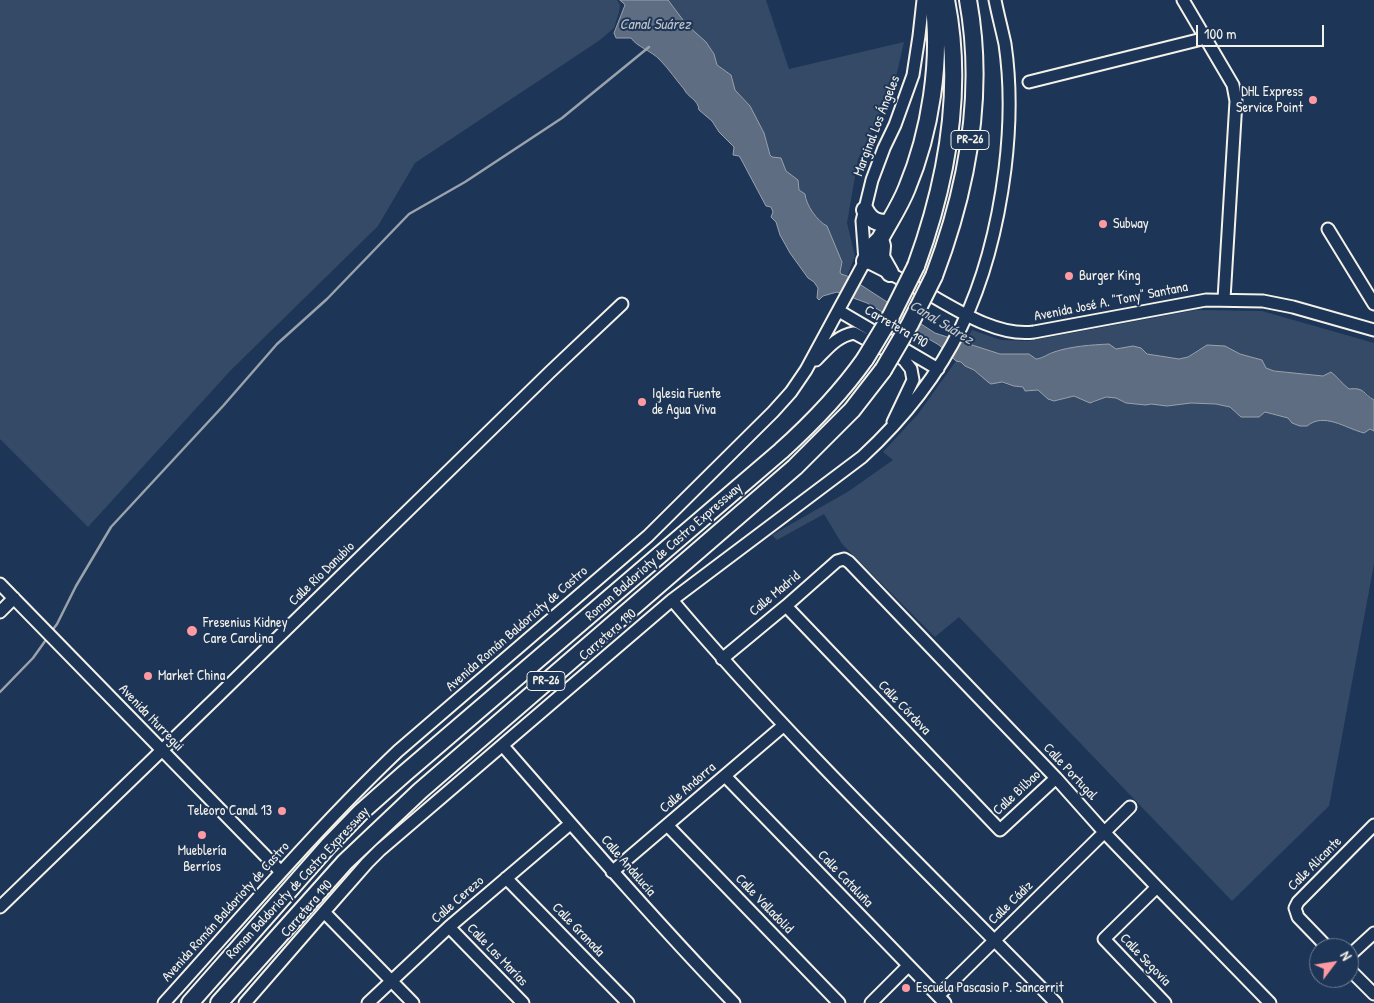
<!DOCTYPE html>
<html>
<head>
<meta charset="utf-8">
<style>
  body { margin:0 }
  #map { position:relative; width:1374px; height:1003px; overflow:hidden; background:#1d3557; font-family:"Patrick Hand",sans-serif }
  canvas { display:block }
  .north { position:absolute; left:1309px; top:938px; width:50px; height:50px; box-sizing:border-box; background:#1d3557; border:1px solid #738091; border-radius:50%; rotate:59deg; font-size:14px; font-weight:700; line-height:20px; text-align:center; color:#f4f1e8 }
  .north::after { content:''; display:block; margin:auto; width:18px; height:22px; background:#ff9aa2; clip-path:polygon(50% 0,100% 100%,50% 72%,0 100%) }
  .scale { position:absolute; left:1196px; top:25px; width:128px; height:22px; box-sizing:border-box; border:2px solid #f4f1e8; border-top:0; padding-left:6px; font-size:15px; line-height:18px; white-space:nowrap; color:#f4f1e8; -webkit-text-stroke:4px #1d3557; paint-order:stroke }
</style>
</head>
<body>
<div id="map">
<canvas width="1374" height="1003"></canvas>
<div class="north">N</div>
<div class="scale">100 m</div>
</div>
<script>
const c = document.querySelector('canvas').getContext('2d');
c.lineJoin = 'round';
function fillPath(path, color) {
  c.fillStyle = color;
  c.fill(path, 'evenodd');
}
function trace(path, color, width, dash) {
  c.strokeStyle = color;
  c.lineWidth = width;
  c.lineCap = dash ? 'butt' : 'round';
  c.setLineDash(dash || []);
  c.stroke(path);
}
function label(font, color, halo, rows, align = 'center') {
  c.font = font + ' "Patrick Hand",sans-serif';
  c.lineWidth = 4;
  c.setLineDash([]);
  c.textBaseline = 'middle';
  c.strokeStyle = halo;
  c.fillStyle = color;
  for (const [text, x, y, turn = 0] of rows) {
    c.save();
    c.translate(x, y);
    c.rotate((+turn || 0) * Math.PI / 180);
    c.textAlign = isNaN(turn) ? turn : align;
    if (halo) c.strokeText(text, 0, 0);
    c.fillText(text, 0, 0);
    c.restore();
  }
}
fillPath(new Path2D(`
  M0,0H617L620,5L619,12L614,28L600,40L415,163L378,226L231,370L88,527L0,439Z
  M668,0H766L789,69L904,42L893,90L858,159L847,223L855,256L847,276L841,274L840,272L842,262L827,226C817,221 806,205 805,194L799,190L795,178L786,171L781,158H772L769,151L765,136L750,106L735,90L731,75L717,65L714,54L706,42L686,24Z
  M1196,310L1262,311L1374,343V400L1365,392L1349,389L1342,384L1338,377L1331,372L1323,376L1274,371L1266,368L1262,360L1240,354L1225,346L1199,349L1188,357L1179,359L1147,354L1141,348L1116,349L1090,345L1051,352L1045,357L1036,359L1029,354H1000L965,343L972,330L1001,340L1029,341Z
  M956,361C965,362 975,372 983,377C995,382 1011,386 1023,387L1025,391L1038,390L1048,399L1056,401L1074,396L1093,403L1106,397L1116,398L1126,403L1146,405L1151,404L1167,406L1191,403L1216,404L1230,407L1241,417H1259L1265,412L1288,418L1292,423L1295,424L1309,425L1311,422L1327,420L1363,433L1370,429L1374,431V564L1329,806L1232,901L959,617L935,637L842,544L824,514L777,540L772,535L849,491L893,460L883,452L918,414Z`), '#354a67');
const water = new Path2D(`
  M620,0H668L686,24L706,42L714,54L717,65L731,75L735,90L750,106L764,133L770,155L772,157L781,158L786,171L798,180L799,190L805,194C806,205 817,221 827,226L842,262L840,272L841,274L847,276L935,333L1000,354H1029L1036,359C1044,358 1047,354 1054,352C1072,346 1091,345 1109,344L1116,349L1133,346L1141,348L1147,354L1179,359L1188,357L1207,345L1225,346L1240,354L1262,360L1266,368L1274,371L1323,376L1331,372C1338,377 1342,384 1349,389C1365,387 1363,394 1374,400V431L1370,429L1364,433C1345,428 1324,412 1307,426H1300L1292,423L1288,418L1265,412L1259,417H1241L1230,407L1216,404L1191,403L1167,406L1151,404L1146,405L1126,403L1116,398L1106,397L1090,403L1074,396L1054,401L1048,399L1038,390L1025,391L1023,387L1014,386L1002,382L991,384L988,382L974,370L965,366L961,362L956,361L939,345L867,303L837,292L823,296L819,300L817,298L818,288L814,282L808,278L790,253L780,235L776,222L771,217L773,212L771,207L766,206L741,159L739,156L733,155L734,147L719,132L712,121L699,110C698,99 688,98 684,89C676,80 669,69 660,60C652,51 637,47 631,38H616L614,33L625,5Z`);
fillPath(water, '#5e6d82');
trace(water, '#9aa2ab', 1);
trace(new Path2D(`
  M51,632L57,624L76,586L111,527L223,406L277,344L327,299L409,214L465,182L562,118L649,47
  M0,692L33,658L48,637`), '#9aa2ab', 2.5);
const minor = new Path2D(`
  M1183,0L1233,85L1236,101L1224,299
  M1029,82L1206,38
  M1328,229L1374,304
  M865,261C886,271 906,282 927,293C957,310 998,337 1034,332L1206,300L1263,301L1293,307L1374,330
  M865,261L862,221L872,180L884,148L895,125L913,75L919,36L923,0
  M839,311L938,369
  M816,360C828,348 837,336 854,333L904,360L911,369L913,380L893,422
  M0,584L281,872
  M672,600C792,742 926,870 1056,1003
  M786,606L1000,830L1056,778
  M0,612L14,598
  M722,659L786,606L837,561L844,559L849,562L1056,778L1105,833L1157,887L1270,1003
  M503,746C579,833 654,920 734,1003
  M725,776L945,1003
  M667,825L839,1003
  M612,872L783,726
  M506,878L628,1003
  M1157,887L1104,939L1165,1003
  M0,907L219,695L550,372L622,304
  M324,912L413,1003
  M449,927L523,1003
  M1328,948L1298,917L1295,908L1298,902L1374,825
  M1349,956L1374,933
  M1349,969L1374,994
  M938,996L1130,807
  M164,1003C241,918 315,830 398,751L648,536L773,412L791,392L806,370L865,261
  M245,1003L324,912L367,863L380,850L672,600L862,457C951,375 990,288 1005,169C1010,128 1011,85 1005,44C1002,30 998,15 995,0
  M368,1003L449,927L570,824
  M871,1003L908,966`);
const highway = new Path2D(`
  M865,210C871,221 877,223 889,223
  M880,239L882,246L881,257L890,273
  M865,261L874,245L880,239C889,222 900,206 907,188C930,133 942,60 933,0
  M916,266C947,181 964,90 946,0
  M934,276C967,189 985,93 968,0
  M190,1003L329,845L360,813L404,774L781,451C812,423 841,393 865,359
  M219,1003L345,862L420,791L795,467L852,410L883,370`);
trace(minor, '#f4f1e8', 15);
trace(highway, '#f4f1e8', 20);
trace(minor, '#1d3557', 11);
trace(highway, '#1d3557', 16);
const highwayBridge = new Path2D(`
  M865,359L891,316L916,266
  M883,370L910,324L934,276`);
trace(highwayBridge, '#f4f1e8', 20, []);
trace(highwayBridge, '#1d3557', 16);
for (const [x, y, r, color] of [
  [1313,100,5,"#ff9aa2"],
  [1103,224,5,"#ff9aa2"],
  [1069,276,5,"#ff9aa2"],
  [642,402,5,"#ff9aa2"],
  [192,631,6,"#ff9aa2"],
  [148,676,5,"#ff9aa2"],
  [282,811,5,"#ff9aa2"],
  [202,835,5,"#ff9aa2"],
  [906,988,5,"#ff9aa2"]
]) {
  const dot = new Path2D();
  dot.arc(x, y, r, 0, 2 * Math.PI);
  c.fillStyle = color;
  c.fill(dot);
  trace(dot, '#1d3557', 2);
}
for (const [x, y, w] of [
  [970,140,38],
  [546,681,38]
]) {
  const box = new Path2D();
  box.roundRect(x - w / 2, y - 9.5, w, 19, 4);
  c.fillStyle = '#1d3557';
  c.fill(box);
  trace(box, '#f4f1e8', 1);
}
label('bold 12px', '#f4f1e8', null, [
  ["PR-26",970,140],
  ["PR-26",546,681]
]);
label('14px', '#f4f1e8', '#1d3557', [
  ["DHL Express",1303,92,"right"],
  ["Service Point",1303,108,"right"],
  ["Subway",1113,224],
  ["Burger King",1079,276],
  ["Iglesia Fuente",652,394],
  ["de Agua Viva",652,410],
  ["Fresenius Kidney",203,623],
  ["Care Carolina",203,639],
  ["Market China",158,676],
  ["Teleoro Canal 13",272,811,"right"],
  ["Mueblería",202,851,"center"],
  ["Berríos",202,867,"center"],
  ["Escuela Pascasio P. Sancerrit",916,988]
], 'left');
label('14px', '#f4f1e8', '#1d3557', [
  ["Marginal Los Ángeles",877,126,-69],
  ["Avenida José A. \"Tony\" Santana",1111,302,-11],
  ["Carretera 190",896,327,30],
  ["Roman Baldorioty de Castro Expressway",664,552,-41],
  ["Calle Río Danubio",322,574,-44],
  ["Calle Madrid",775,594,-40],
  ["Avenida Román Baldorioty de Castro",517,629,-41],
  ["Carretera 190",608,635,-41],
  ["Calle Córdova",904,708,46],
  ["Avenida Iturregui",151,718,46],
  ["Calle Portugal",1070,772,47],
  ["Calle Andorra",688,788,-41],
  ["Calle Bilbao",1017,793,-43],
  ["Calle Alicante",1315,864,-45],
  ["Calle Andalucía",628,866,49],
  ["Calle Cataluña",845,879,46],
  ["Roman Baldorioty de Castro Expressway",298,883,-47],
  ["Calle Cerezo",458,900,-41],
  ["Calle Cádiz",1011,903,-44],
  ["Calle Valladolid",764,904,46],
  ["Carretera 190",307,909,-49],
  ["Avenida Román Baldorioty de Castro",226,912,-48],
  ["Calle Granada",578,930,46],
  ["Calle Las Marías",497,955,46],
  ["Calle Segovia",1145,960,46]
]);
label('italic 15px', '#c0c3c4', '#1d3557', [
  ["Canal Suárez",655,25],
  ["Canal Suárez",941,323,31]
]);
</script>
</body>
</html>
